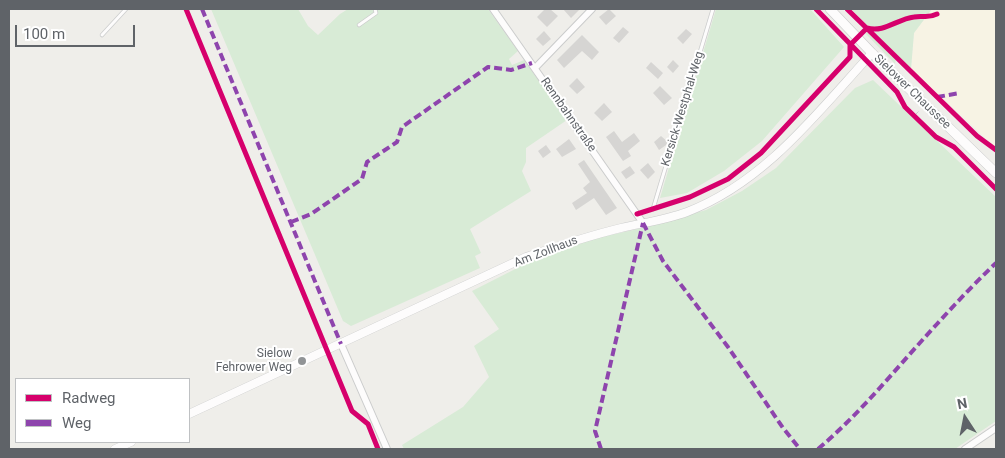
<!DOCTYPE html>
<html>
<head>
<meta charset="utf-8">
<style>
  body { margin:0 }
  #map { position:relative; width:1005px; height:458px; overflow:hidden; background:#efeeea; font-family:Roboto,sans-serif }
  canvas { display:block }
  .frame { position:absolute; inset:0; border:10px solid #5f6368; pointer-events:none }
  .legend { position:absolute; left:15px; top:378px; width:175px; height:65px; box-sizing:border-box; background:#fff; border:1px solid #bfc1c3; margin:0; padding:6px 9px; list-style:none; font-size:15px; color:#5f6368 }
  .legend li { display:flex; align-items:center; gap:10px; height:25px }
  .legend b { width:25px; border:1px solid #bfc1c3 }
  .north { position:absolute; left:940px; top:393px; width:50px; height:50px; -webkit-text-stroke:4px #fff; paint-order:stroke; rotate:349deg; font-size:14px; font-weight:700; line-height:20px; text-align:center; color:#5f6368 }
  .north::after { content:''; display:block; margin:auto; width:18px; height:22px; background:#5f6368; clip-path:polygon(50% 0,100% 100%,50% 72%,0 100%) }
  .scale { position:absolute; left:15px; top:25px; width:120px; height:22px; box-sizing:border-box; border:2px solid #5f6368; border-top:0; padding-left:6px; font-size:15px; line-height:18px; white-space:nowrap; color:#5f6368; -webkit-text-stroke:4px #fff; paint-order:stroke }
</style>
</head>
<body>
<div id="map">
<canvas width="1005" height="458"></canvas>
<div class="frame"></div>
<ul class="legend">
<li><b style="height:6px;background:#d6006c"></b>Radweg</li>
<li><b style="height:6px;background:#8e44ad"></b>Weg</li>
</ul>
<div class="north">N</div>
<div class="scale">100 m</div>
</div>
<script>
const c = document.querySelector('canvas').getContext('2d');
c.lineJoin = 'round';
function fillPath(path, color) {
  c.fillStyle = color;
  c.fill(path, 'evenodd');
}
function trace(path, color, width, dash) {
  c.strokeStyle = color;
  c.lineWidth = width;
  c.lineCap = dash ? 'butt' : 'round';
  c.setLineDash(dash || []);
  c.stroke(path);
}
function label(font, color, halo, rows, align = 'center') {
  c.font = font + ' Roboto,sans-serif';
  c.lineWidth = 4;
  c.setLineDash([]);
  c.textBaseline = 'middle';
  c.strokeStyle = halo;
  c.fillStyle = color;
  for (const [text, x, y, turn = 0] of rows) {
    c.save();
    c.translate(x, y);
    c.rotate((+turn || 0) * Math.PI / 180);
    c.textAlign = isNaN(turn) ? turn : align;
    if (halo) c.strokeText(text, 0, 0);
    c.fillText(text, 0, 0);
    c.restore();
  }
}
fillPath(new Path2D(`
  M932,9H996V148L911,69L914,33Z`), '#f7f3e4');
fillPath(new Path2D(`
  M211,9H298L308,26L318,35L340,14L348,9H373L374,11L377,9H488L518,51L509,59L512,65L524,60L567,120L526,148V162L522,171L531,191L470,229L481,253L475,256L480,268L351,326L343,321Z
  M716,9H810L844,47L762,141L724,171L687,193L660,198Z
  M851,9H932L914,33L911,69Z
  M869,32L896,59L895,64L865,33Z
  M873,80L996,197V421L955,449H404L402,445L463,407L489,377L474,346L499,329L472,291L535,259L588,240L642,228L706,210L742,191L776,168L855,88Z`), '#d8ebd6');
fillPath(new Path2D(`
  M545,9H550L558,16L547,27L537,17Z
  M563,9H580L571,18Z
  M609,9L616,16L606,25L599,17Z
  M623,27L629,32L619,43L613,38Z
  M686,29L692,34L683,44L677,38Z
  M544,31L551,39L543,46L536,39Z
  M582,35L599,52L592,60L582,51L564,68L557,60Z
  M673,60L679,66L673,73L667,67Z
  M651,62L663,73L658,79L646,68Z
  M577,78L585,87L577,94L569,86Z
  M660,86L672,98L664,105L653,93Z
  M604,103L612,112L602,121L594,113Z
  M614,131L622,142L634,133L640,141L628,151L631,156L623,161L606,137Z
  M661,136L669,143L659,150L654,142Z
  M569,139L576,149L562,157L556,149Z
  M546,145L551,152L543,158L538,151Z
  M584,160L617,208L606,215L594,198L576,210L572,203L587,193L583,188L590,182L578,164Z
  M648,163L655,172L648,179L640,170Z
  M630,166L635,173L626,179L621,172Z`), '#d6d5d3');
const service = new Path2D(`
  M359,25L376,13L375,9
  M102,35L126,9
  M653,209L713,9`);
const minor = new Path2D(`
  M493,9L643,223
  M535,68L592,9
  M341,344L387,449
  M965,449L996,428`);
const tertiary = new Path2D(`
  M189,414L526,257C558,246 588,236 621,228C642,223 666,220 687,212C765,182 817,113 872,53
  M115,449L131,442`);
const secondary = new Path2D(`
  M830,9L872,53L996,173`);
trace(service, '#cbcccc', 4.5);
trace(minor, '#cbcccc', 8);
trace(tertiary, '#cbcccc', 9);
trace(secondary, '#cacacb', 10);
trace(new Path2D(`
  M847,9L977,136L996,150
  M864,31L867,28
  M850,45L859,54
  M871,66L897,92L905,107L936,137L954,147L996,189
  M915,115L919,111`), '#cacfcc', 1, [5, 2.5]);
trace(service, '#fdfcfc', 3);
trace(minor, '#fdfcfc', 6);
trace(tertiary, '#fdfcfc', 8);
trace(secondary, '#fdfcfc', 9);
trace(new Path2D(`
  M202,9L341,344
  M937,97L960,93
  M291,222L311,214L362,179L367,162L397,142L402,127L488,67L511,70L532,63
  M643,223L663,261L728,347L783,428L800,449
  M601,449L595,431L643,223
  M818,449C862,412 898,366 937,324C956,303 976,282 996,263`), '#8e44ad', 4, [8, 4]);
trace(new Path2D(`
  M186,9L352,411L368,424L378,449
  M816,9L897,92L905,107L936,137L954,147L996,189
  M847,9L977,136L996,150
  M867,28C884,33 897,19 914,17C924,15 927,19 937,14
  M637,214L690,197L728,179L761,153L850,57V45L867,28`), '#d6006c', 5);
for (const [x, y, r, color] of [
  [302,361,5,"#919496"]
]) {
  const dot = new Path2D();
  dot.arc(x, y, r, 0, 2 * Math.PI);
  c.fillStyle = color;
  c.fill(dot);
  trace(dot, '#fff', 2);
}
label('12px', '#5f6368', '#fff', [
  ["Sielower Chaussee",912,92,44],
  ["Kersick-Westphal-Weg",683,109,-73],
  ["Rennbahnstraße",568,115,55],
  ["Am Zollhaus",546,252,-21]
]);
label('12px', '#5f6368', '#fff', [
  ["Sielow",292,354],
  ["Fehrower Weg",292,368]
], 'right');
</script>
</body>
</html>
